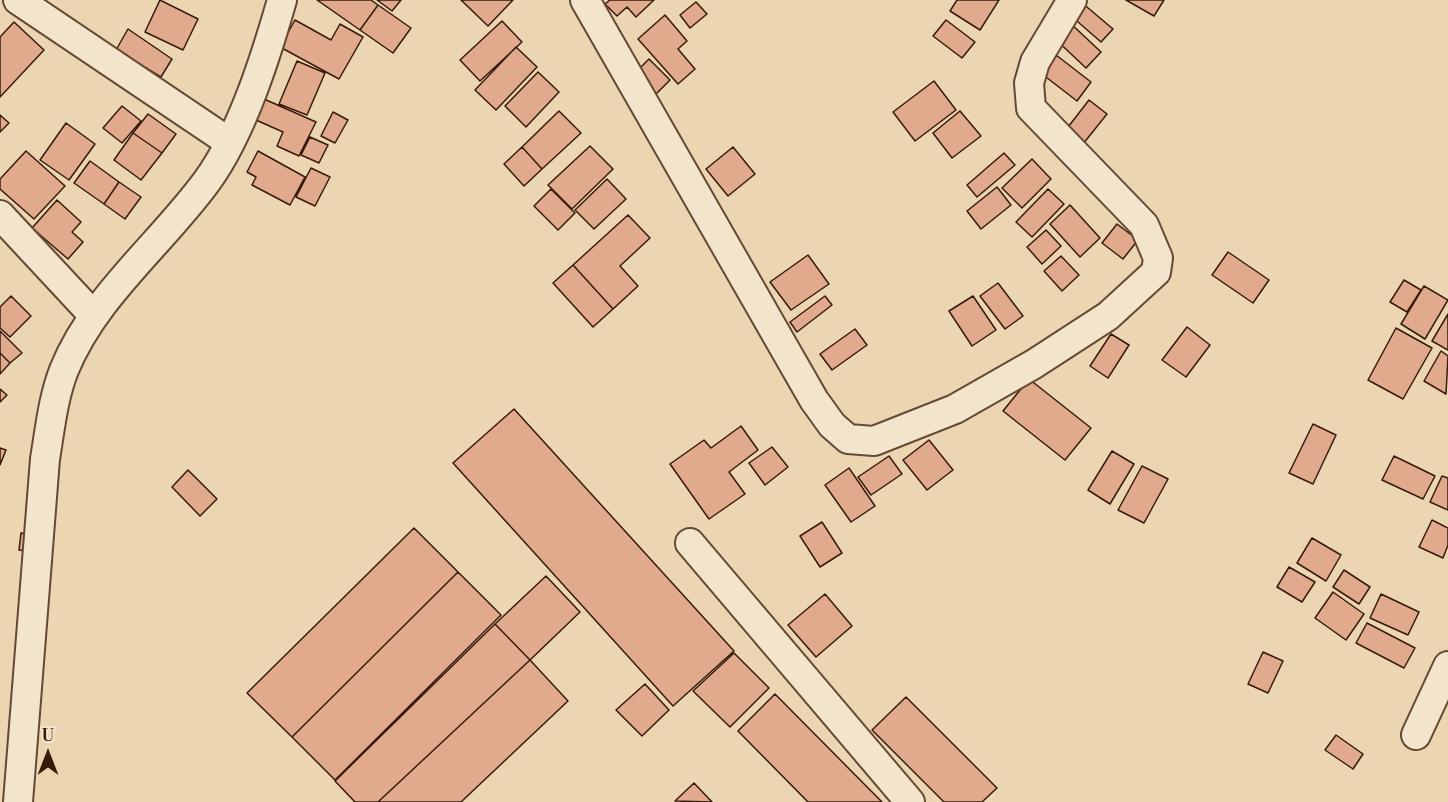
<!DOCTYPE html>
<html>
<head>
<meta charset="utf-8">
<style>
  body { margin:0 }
  #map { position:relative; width:1448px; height:802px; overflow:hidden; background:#ecd5b1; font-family:"Libre Bodoni",serif }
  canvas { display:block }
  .north { position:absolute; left:18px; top:724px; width:60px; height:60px; -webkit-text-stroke:4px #f3e4cc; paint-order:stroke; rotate:0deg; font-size:16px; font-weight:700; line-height:24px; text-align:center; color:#361b0b }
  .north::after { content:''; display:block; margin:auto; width:21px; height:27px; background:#361b0b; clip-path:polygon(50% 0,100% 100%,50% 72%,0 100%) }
</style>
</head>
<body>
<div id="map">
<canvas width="1448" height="802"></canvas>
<div class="north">U</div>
</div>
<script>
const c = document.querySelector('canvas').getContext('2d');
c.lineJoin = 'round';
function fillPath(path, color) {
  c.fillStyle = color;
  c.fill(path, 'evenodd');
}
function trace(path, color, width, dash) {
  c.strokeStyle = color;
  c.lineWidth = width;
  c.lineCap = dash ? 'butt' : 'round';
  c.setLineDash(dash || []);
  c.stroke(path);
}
const building = new Path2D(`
  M160,0L198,19L183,50L145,32Z
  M317,0H371L378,5L360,30Z
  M377,0H401L392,11Z
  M461,0H513L488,26Z
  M610,0H654L636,17L627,7L617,16L605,4Z
  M957,0H999L980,30L950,11Z
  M1126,0H1164L1154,16Z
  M696,2L707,14L690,28L680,15Z
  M1081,2L1113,29L1101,42L1070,15Z
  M378,5L411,28L393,53L360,30Z
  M665,15L687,41L678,49L695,69L678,84L638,39Z
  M295,20L331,40L340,24L363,37L339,79L280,47Z
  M946,20L975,42L962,58L933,36Z
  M502,21L522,42L480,81L460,60Z
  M1068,21L1101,52L1086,68L1053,37Z
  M14,22L44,50L0,97V37Z
  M128,29L172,59L161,77L116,50Z
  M516,47L537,67L496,110L475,90Z
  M1056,55L1091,82L1077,101L1042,74Z
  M649,59L670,80L655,95L634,74Z
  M297,61L325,73L307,115L279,104Z
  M538,72L559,92L526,127L505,106Z
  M934,81L956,110L915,141L893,112Z
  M264,99L316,122L299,156L277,146L283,132L256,120Z
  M1089,100L1107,114L1083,144L1065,131Z
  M122,106L141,121L122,143L103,128Z
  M559,111L581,133L542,169L522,147Z
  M960,111L981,136L952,158L933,133Z
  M333,112L348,120L335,143L321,136Z
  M148,114L176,134L162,153L133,133Z
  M0,115L9,123L0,132Z
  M66,123L95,144L69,180L40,160Z
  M133,133L162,153L141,180L114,160Z
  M310,137L328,145L319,163L301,155Z
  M590,146L613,169L572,209L548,185Z
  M522,147L542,169L524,186L504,164Z
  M733,147L755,174L728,196L706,169Z
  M26,151L65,186L34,219L0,189V179Z
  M258,151L305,177L290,205L252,185L256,177L247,172Z
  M1004,153L1015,165L977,197L967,185Z
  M1032,159L1051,179L1022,208L1002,188Z
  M90,161L119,182L104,204L74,183Z
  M311,168L330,177L315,206L296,197Z
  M607,179L626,199L594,229L575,210Z
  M119,182L141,197L125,219L104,204Z
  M997,187L1011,205L981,229L967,211Z
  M551,189L575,213L558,230L534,206Z
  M1048,189L1064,204L1032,237L1016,222Z
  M57,200L81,222L72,232L83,242L68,259L32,228Z
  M1070,205L1100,238L1080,257L1050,224Z
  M628,215L650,238L620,266L638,286L613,309L573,265Z
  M1117,224L1138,240L1123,259L1102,243Z
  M1046,230L1061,246L1042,264L1027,247Z
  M1228,252L1269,280L1253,303L1212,275Z
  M808,255L829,284L791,310L770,282Z
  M1061,256L1079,275L1062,291L1044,271Z
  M573,265L613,309L593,327L553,283Z
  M1404,280L1421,290L1407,312L1390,302Z
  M998,283L1023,316L1005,329L980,296Z
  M1424,286L1448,300L1425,339L1401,324Z
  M11,296L31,316L10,337L0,328V307Z
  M825,296L832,305L797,332L790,322Z
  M973,296L996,330L972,346L949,311Z
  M1448,314V350L1432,341Z
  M1187,327L1210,345L1186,377L1162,360Z
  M1396,328L1432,348L1403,399L1368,380Z
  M855,329L867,345L832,370L820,354Z
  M0,331L22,353L10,363L0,353Z
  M1111,334L1129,345L1108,378L1090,366Z
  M1441,351L1448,356L1446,394L1424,381Z
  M0,353L10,363L0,374Z
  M1029,379L1091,428L1065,460L1003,411Z
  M0,389L7,395L0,402Z
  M514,409L734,651L673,706L453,463Z
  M1313,424L1336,435L1313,484L1289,473Z
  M741,426L758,450L729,472L745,494L709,519L670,464L704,440L711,448Z
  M929,440L953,470L927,490L903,460Z
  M772,447L788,467L765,485L749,463Z
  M0,448L6,450L0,465Z
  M1112,451L1134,464L1110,504L1088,490Z
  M889,456L902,474L871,495L858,477Z
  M1394,456L1435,476L1423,499L1382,480Z
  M1142,466L1168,479L1144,523L1118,510Z
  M849,468L875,506L851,522L825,485Z
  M188,470L217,499L200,516L172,487Z
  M1442,476L1448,478V510L1430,502Z
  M1432,520L1448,528V545L1443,558L1419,547Z
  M822,522L842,553L820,567L800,536Z
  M414,528L458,572L292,737L247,693Z
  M21,533L36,535L34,552L19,550Z
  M1312,538L1341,555L1326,581L1297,563Z
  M1289,567L1315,582L1302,602L1277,587Z
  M1344,570L1370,587L1359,604L1333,587Z
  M458,572L501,615L335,780L292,737Z
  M546,576L580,612L530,660L495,624Z
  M1333,592L1364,614L1346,640L1315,618Z
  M825,594L852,626L816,657L788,625Z
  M1381,594L1419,612L1408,635L1370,618Z
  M1367,623L1415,648L1404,668L1356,643Z
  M495,624L530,660L378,802H355L335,781Z
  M1263,652L1283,661L1268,693L1248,684Z
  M734,653L769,688L730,727L693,691Z
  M530,660L568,701L461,802H378Z
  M645,684L669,710L642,736L616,710Z
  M775,694L882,802H808L738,731Z
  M906,697L997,788L982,802H944L872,730Z
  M1336,735L1363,754L1353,769L1325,750Z
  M694,783L712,802L675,801Z`);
fillPath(building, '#e2aa8c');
trace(building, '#361b0b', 1.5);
const minor = new Path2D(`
  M18,0L229,142
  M585,0L814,400L832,425L848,439L874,441L955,409L1034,364L1108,316L1156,272L1158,258L1144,225L1031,108L1029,83L1035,62L1072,0
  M0,215L94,316
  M690,543L910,802
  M1416,735L1448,666
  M18,802L45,459C50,429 53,398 64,370C94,296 161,244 207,181C242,133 266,56 282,0`);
trace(minor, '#644a34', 32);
trace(minor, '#f3e4cc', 28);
</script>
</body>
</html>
